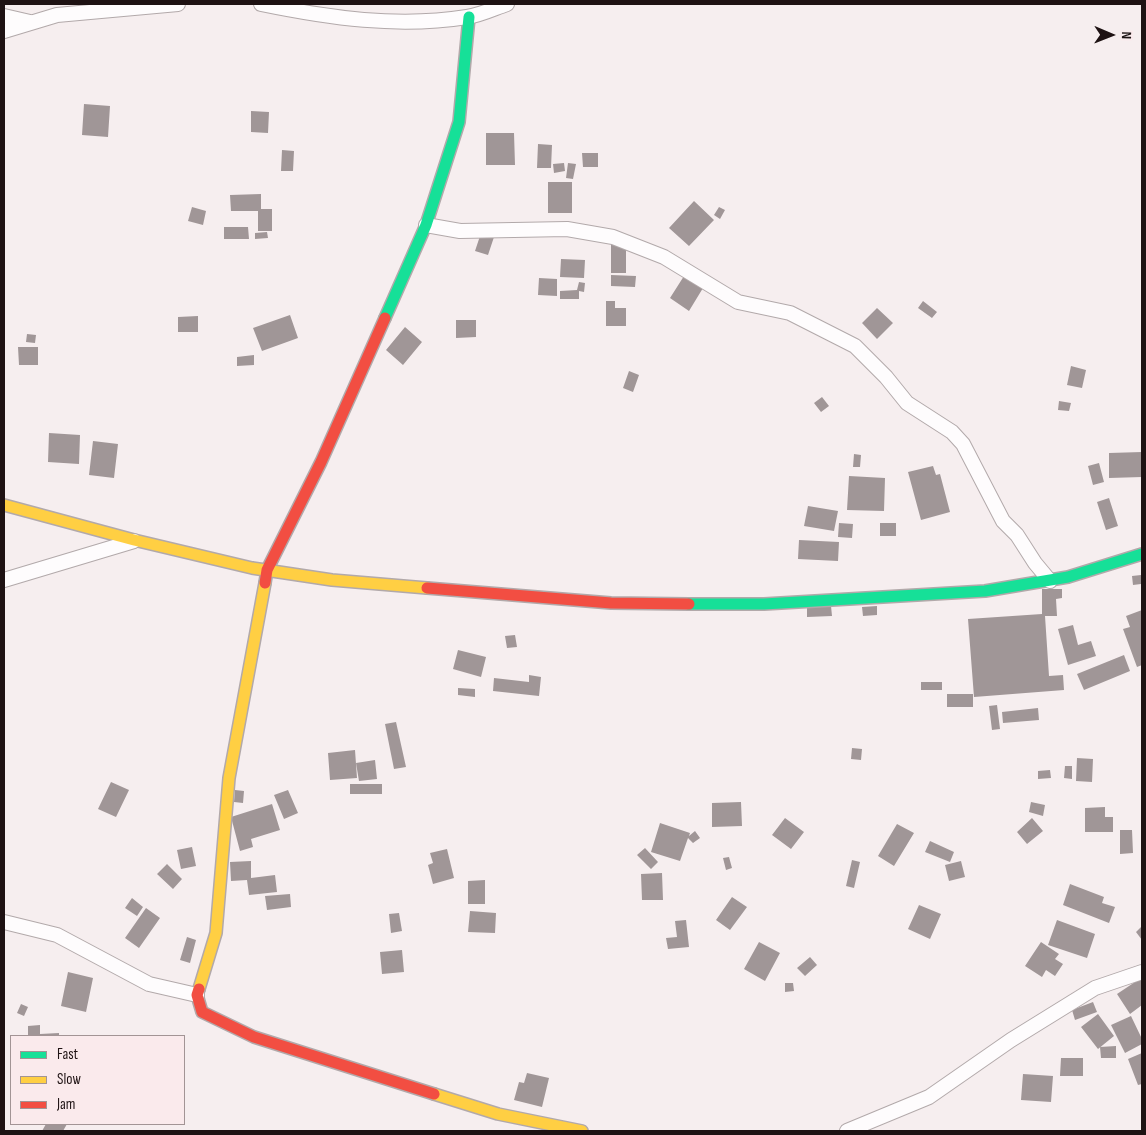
<!DOCTYPE html>
<html>
<head>
<meta charset="utf-8">
<style>
  body { margin:0 }
  #map { position:relative; width:1146px; height:1135px; overflow:hidden; background:#f6eeef; font-family:"Sofia Sans Condensed",sans-serif }
  canvas { display:block }
  .frame { position:absolute; inset:0; border:5px solid #1e1213; pointer-events:none }
  .legend { position:absolute; left:10px; top:1035px; width:175px; height:90px; box-sizing:border-box; background:#faeaec; border:1px solid #a29495; margin:0; padding:6px 9px; list-style:none; font-size:15px; color:#1e1213 }
  .legend li { display:flex; align-items:center; gap:10px; height:25px }
  .legend b { width:25px; border:1px solid #a29495 }
  .north { position:absolute; left:1086px; top:10px; width:50px; height:50px; -webkit-text-stroke:4px #faeaec; paint-order:stroke; rotate:91deg; font-size:14px; font-weight:700; line-height:20px; text-align:center; color:#1e1213 }
  .north::after { content:''; display:block; margin:auto; width:18px; height:22px; background:#1e1213; clip-path:polygon(50% 0,100% 100%,50% 72%,0 100%) }
</style>
</head>
<body>
<div id="map">
<canvas width="1146" height="1135"></canvas>
<div class="frame"></div>
<ul class="legend">
<li><b style="height:6px;background:#16e098"></b>Fast</li>
<li><b style="height:6px;background:#ffcf43"></b>Slow</li>
<li><b style="height:6px;background:#f24e42"></b>Jam</li>
</ul>
<div class="north">N</div>
</div>
<script>
const c = document.querySelector('canvas').getContext('2d');
c.lineJoin = 'round';
function fillPath(path, color) {
  c.fillStyle = color;
  c.fill(path, 'evenodd');
}
function trace(path, color, width, dash) {
  c.strokeStyle = color;
  c.lineWidth = width;
  c.lineCap = dash ? 'butt' : 'round';
  c.setLineDash(dash || []);
  c.stroke(path);
}
fillPath(new Path2D(`
  M84,104L110,106L108,137L82,135Z
  M251,111L269,112L268,133L251,132Z
  M486,133H514L515,165H486Z
  M538,144L552,145L551,168H537Z
  M282,150L294,151L293,171H281Z
  M582,153H598V167H583Z
  M564,163L565,171L554,173L553,164Z
  M568,163L576,164L573,179L566,178Z
  M548,182H572V213H548Z
  M261,194V209H272V231H258V211H231L230,195Z
  M694,201L714,220L689,246L669,228Z
  M192,207L206,211L203,225L188,221Z
  M719,207L725,210L720,219L714,215Z
  M224,227H248L249,239H224Z
  M267,232L268,238L255,239V233Z
  M481,233L494,237L488,255L475,251Z
  M611,244H626V273H611Z
  M561,259L585,260L584,278L560,277Z
  M611,275L636,276L635,287L611,286Z
  M684,276L703,288L689,311L670,298Z
  M539,278L557,279V296L538,295Z
  M579,282L585,283L584,292L579,291V299H560V291L577,290Z
  M606,301H615V308H626V326H606Z
  M923,301L937,312L932,318L918,308Z
  M877,308L893,323L877,339L862,323Z
  M290,315L298,338L262,351L253,328Z
  M198,316V332H178V317Z
  M456,320H476V337L456,338Z
  M405,327L422,342L403,365L386,350Z
  M27,334L36,335L35,343L26,342Z
  M18,347H38V365H19Z
  M254,355V365L237,366V357Z
  M1071,366L1086,370L1082,388L1067,385Z
  M629,371L639,375L633,392L623,388Z
  M822,397L829,406L821,412L814,403Z
  M1059,401L1071,403L1069,411L1058,410Z
  M49,433L80,435L79,464L48,462Z
  M93,441L118,444L114,478L89,475Z
  M1142,452V477L1109,478V453Z
  M854,454L861,455L860,467H853Z
  M1099,463L1104,482L1093,485L1088,466Z
  M933,466L936,475L940,474L950,512L921,520L908,472Z
  M849,476L885,478L884,511L847,510Z
  M1109,498L1118,526L1106,530L1097,502Z
  M808,506L838,511L834,531L804,526Z
  M839,523L853,524L852,538L838,537Z
  M880,523H896V536H880Z
  M799,540L839,542L838,561L798,559Z
  M1141,575V584L1133,585L1132,576Z
  M1042,589H1062V598L1056,599L1057,616H1045L1049,676L1063,675L1064,690L974,697L968,619L1042,614Z
  M807,606H831L832,616L807,617Z
  M877,606V615L863,616L862,607Z
  M1142,610V665L1137,667L1123,629L1130,627L1126,616Z
  M1073,625L1078,645L1091,641L1096,656L1068,665L1058,629Z
  M515,635L517,647L507,648L505,636Z
  M458,650L486,657L481,677L453,669Z
  M1124,655L1130,671L1084,690L1077,674Z
  M529,675L541,677L539,696L493,691L494,678L529,682Z
  M921,682H942V690H921Z
  M458,688L475,689V697L458,695Z
  M947,694H973V707H947Z
  M997,705L1000,729L992,730L989,706Z
  M1038,708L1039,720L1003,723L1002,712Z
  M396,722L406,767L394,769L385,724Z
  M852,748L862,749L861,760L851,759Z
  M355,750L357,778L330,780L328,753Z
  M1077,758L1093,759L1092,782L1076,781Z
  M375,760L377,779L359,781L356,763Z
  M1065,766H1072V779L1064,778Z
  M1050,770L1051,778L1038,779V771Z
  M111,782L129,790L116,817L98,809Z
  M350,784H382V794H350Z
  M235,790L244,791L243,803L234,802Z
  M288,790L298,813L284,819L274,795Z
  M741,802L742,826L712,827V803Z
  M1031,802L1045,805L1043,816L1029,812Z
  M272,804L280,830L251,839L253,847L240,851L231,817Z
  M1105,807V817H1113V832H1085V808Z
  M785,818L804,832L791,849L772,835Z
  M1032,818L1043,831L1027,844L1017,832Z
  M660,823L690,833L689,836L695,831L700,838L693,843L688,838L680,861L651,852Z
  M897,824L914,833L894,866L878,856Z
  M1120,830H1132L1133,853L1120,854Z
  M930,841L954,852L950,862L925,852Z
  M192,847L196,866L181,869L177,850Z
  M645,848L658,862L651,869L637,855Z
  M447,849L454,878L433,884L428,865L433,863L430,853Z
  M729,857L732,868L726,870L723,858Z
  M852,860L860,862L854,888L846,886Z
  M251,861V878L275,875L277,892L249,895L247,880L231,881L230,862Z
  M961,861L965,877L949,881L945,865Z
  M167,864L182,879L173,889L157,874Z
  M662,873L663,900H642L641,874Z
  M485,880V904H468V881Z
  M1070,884L1104,897L1102,903L1115,907L1109,923L1063,905Z
  M290,894L291,907L267,910L265,896Z
  M732,897L747,907L730,930L716,920Z
  M132,898L143,907L137,916L125,908Z
  M919,905L941,914L930,939L908,929Z
  M146,908L160,918L139,948L125,938Z
  M470,911L496,913L495,933L468,932Z
  M399,913L402,931L391,933L389,914Z
  M686,920L689,947L668,949L666,938L677,937L675,921Z
  M1057,920L1095,934L1087,958L1048,945Z
  M1142,926V940L1136,932Z
  M187,937L196,940L190,963L180,960Z
  M759,942L780,953L765,981L744,969Z
  M1041,942L1059,954L1055,959L1063,964L1055,976L1046,970L1042,977L1025,966Z
  M402,950L404,972L382,974L380,952Z
  M810,957L817,965L805,976L797,968Z
  M68,972L93,978L86,1012L61,1006Z
  M1141,978L1142,1005L1130,1014L1117,994Z
  M785,983H793L794,991L785,992Z
  M1093,1002L1097,1012L1075,1020L1072,1010Z
  M21,1004L28,1007L24,1016L17,1013Z
  M1098,1014L1114,1036L1098,1049L1081,1027Z
  M1131,1016L1142,1039V1044L1125,1053L1111,1025Z
  M40,1025V1034L59,1033V1036H28V1026Z
  M1116,1046V1058H1101L1100,1047Z
  M1142,1053V1084L1138,1085L1128,1059Z
  M1061,1058H1083V1076H1060Z
  M527,1073L549,1078L542,1107L514,1100L519,1082L524,1083Z
  M1023,1074L1053,1076L1051,1102L1021,1100Z
  M46,1124H67L63,1131H42Z`), '#a09697');
const street = new Path2D(`
  M261,4C329,18 398,28 467,17C481,15 495,8 507,4
  M4,16L30,22
  M4,31L57,15L178,4
  M426,225L460,231L567,229L613,237L664,257L738,302L790,313L855,346L886,377L907,403L952,432L963,444L1003,521L1017,535L1035,563L1050,581
  M4,580L134,541
  M4,922L57,935L149,984L197,995
  M847,1131L929,1097L1011,1040L1095,988L1142,972`);
const fast = new Path2D(`
  M385,318L426,225L459,122L469,17
  M689,604H764L985,591L1068,577L1142,554`);
const slow = new Path2D(`
  M4,505L134,540L252,568L332,580L427,588
  M199,989L216,933L229,778L265,583
  M434,1094L498,1114L582,1131`);
const jam = new Path2D(`
  M265,583L267,570L321,462L385,318
  M427,588L611,603L689,604
  M199,989L197,995L202,1012L254,1037L434,1094`);
trace(street, '#b2a9aa', 16);
trace(fast, '#b2a9aa', 14);
trace(slow, '#b2a9aa', 14);
trace(jam, '#b2a9aa', 14);
trace(street, '#fefcfd', 14);
trace(fast, '#16e098', 11);
trace(slow, '#ffcf43', 11);
trace(jam, '#f24e42', 11);
</script>
</body>
</html>
